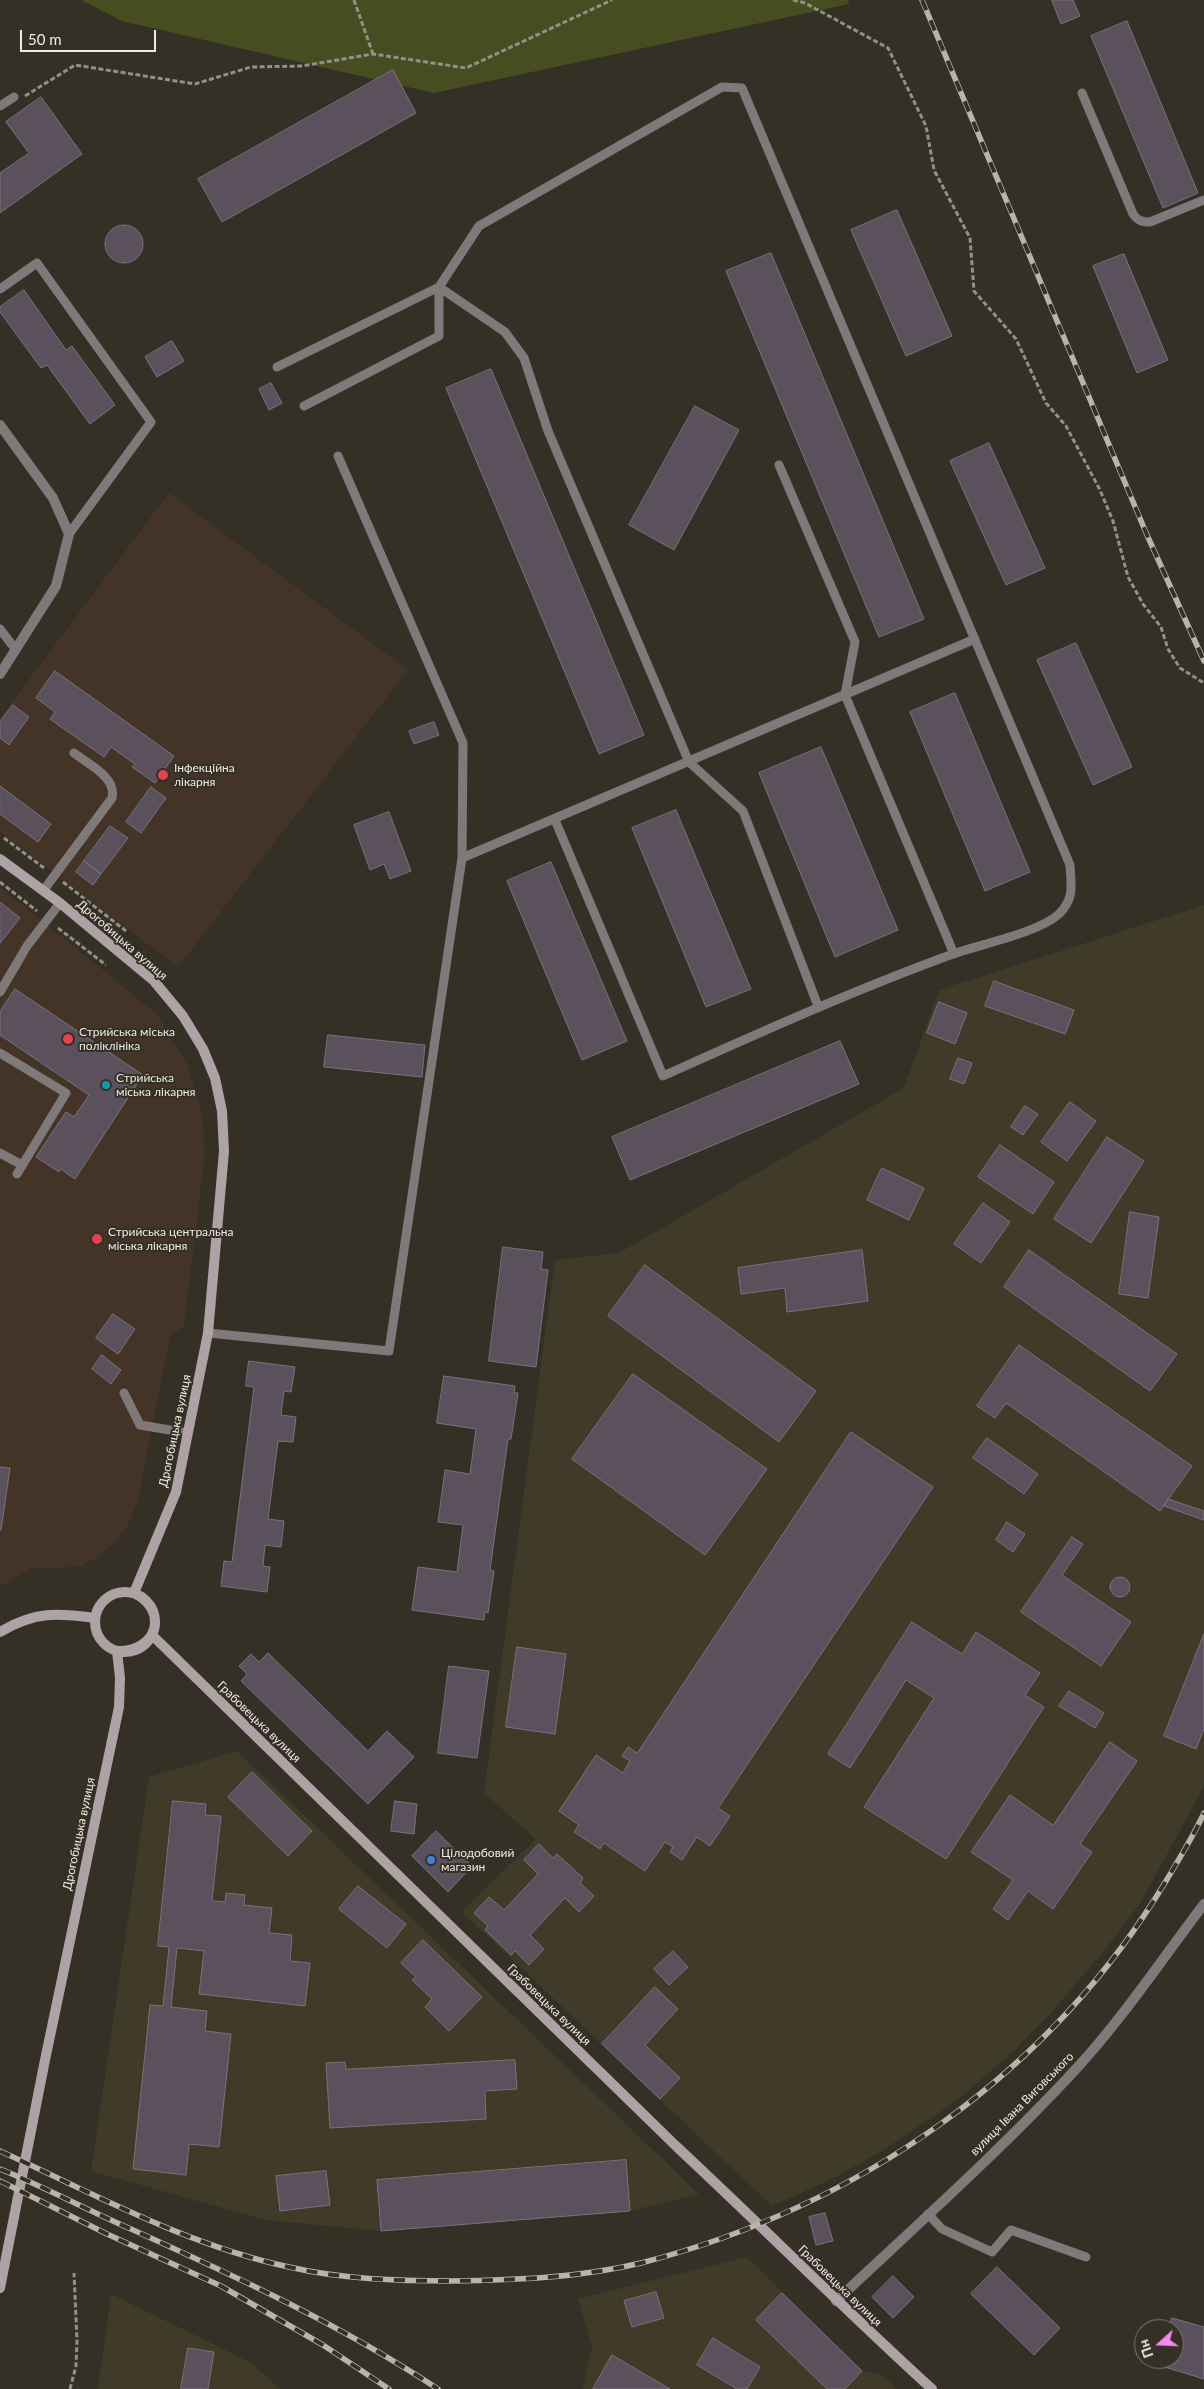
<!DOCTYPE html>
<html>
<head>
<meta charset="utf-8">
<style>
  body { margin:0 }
  #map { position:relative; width:1204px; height:2389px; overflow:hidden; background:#343025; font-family:Lato,sans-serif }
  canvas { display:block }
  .north { position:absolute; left:1134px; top:2319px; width:50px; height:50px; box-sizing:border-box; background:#343025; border:1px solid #7e7b71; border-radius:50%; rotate:250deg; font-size:14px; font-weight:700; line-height:20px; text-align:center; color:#eeebe4 }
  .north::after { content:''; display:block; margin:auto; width:18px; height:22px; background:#f489f0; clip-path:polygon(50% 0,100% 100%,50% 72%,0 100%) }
  .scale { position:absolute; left:20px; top:30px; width:136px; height:22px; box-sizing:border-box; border:2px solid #eeebe4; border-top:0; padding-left:6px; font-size:15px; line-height:18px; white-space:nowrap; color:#eeebe4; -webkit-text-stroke:4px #343025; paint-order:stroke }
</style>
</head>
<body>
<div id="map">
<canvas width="1204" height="2389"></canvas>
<div class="north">Пн</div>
<div class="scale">50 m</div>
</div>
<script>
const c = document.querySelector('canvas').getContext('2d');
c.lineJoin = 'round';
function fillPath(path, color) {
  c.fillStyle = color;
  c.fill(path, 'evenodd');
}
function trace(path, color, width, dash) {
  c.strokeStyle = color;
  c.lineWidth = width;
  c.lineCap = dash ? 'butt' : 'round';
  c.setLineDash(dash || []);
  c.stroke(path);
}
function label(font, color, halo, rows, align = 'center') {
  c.font = font + ' Lato,sans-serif';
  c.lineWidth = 4;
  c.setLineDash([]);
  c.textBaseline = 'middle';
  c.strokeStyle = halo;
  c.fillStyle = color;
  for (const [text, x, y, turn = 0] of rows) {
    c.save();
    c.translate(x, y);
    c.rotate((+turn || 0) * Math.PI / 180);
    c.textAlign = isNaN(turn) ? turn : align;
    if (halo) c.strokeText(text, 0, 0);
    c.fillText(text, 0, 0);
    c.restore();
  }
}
fillPath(new Path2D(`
  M169,493L408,670L178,967L0,832V718Z
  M0,887L157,1014L188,1065L202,1113L205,1153L184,1325L170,1337L137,1504L128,1524L117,1540L99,1556L80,1567L32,1568L0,1586Z`), '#443428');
fillPath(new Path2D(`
  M1204,905V1786L1141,1902L1104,1951L1049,2015L1013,2052L955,2102L882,2151L836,2177L772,2206L462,1912L536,1839L484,1793L555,1260L619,1253L904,1088L939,990Z
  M237,1751L699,2194L630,2211L381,2231L265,2220L91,2171L149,1777Z
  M747,2257L862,2371L883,2375L896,2389H583L592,2346L578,2299Z
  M111,2294L250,2362L280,2389H98Z`), '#403a28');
fillPath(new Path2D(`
  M81,0H848L849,4L434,93L122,21Z`), '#464d20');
const building = new Path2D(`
  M1056,0H1073L1080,16L1061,24L1052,1Z
  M1127,21L1198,193L1163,208L1091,36Z
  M393,70L416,113L222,222L198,179Z
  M41,97L82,154L0,213V173L29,153L6,122Z
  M897,210L952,336L906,356L851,230Z
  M105 244a19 19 0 1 1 38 0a19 19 0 1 1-38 0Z
  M771,253L924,619L879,637L726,271Z
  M1124,254L1168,360L1137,373L1093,266Z
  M24,290L66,350L72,346L115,405L90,424L47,365L41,368L0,312V307Z
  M172,341L184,361L157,377L145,357Z
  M491,369L644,735L599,754L446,388Z
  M271,383L282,403L269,410L259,389Z
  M695,406L739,430L674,550L629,525Z
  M989,443L1045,568L1006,585L950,461Z
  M1076,643L1132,767L1093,785L1037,660Z
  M55,671L174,756L155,783L132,767L135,764L111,747L104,757L50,719L55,712L36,698Z
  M955,693L1030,872L985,891L910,712Z
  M13,705L29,717L9,745L0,738V722Z
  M434,722L439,735L414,744L409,731Z
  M821,747L898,930L835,957L759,773Z
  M0,786L51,824L38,842L0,814Z
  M151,787L166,798L141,833L126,822Z
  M676,810L751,989L706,1007L632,828Z
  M389,812L411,871L390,879L384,864L370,870L354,825Z
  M110,826L128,838L101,874L84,861Z
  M84,861L101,874L93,885L76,872Z
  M551,862L627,1041L582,1060L507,881Z
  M0,902L20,918L0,943Z
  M994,981L1074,1010L1065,1034L985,1006Z
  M15,989L143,1075L75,1179L61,1169L59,1172L36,1157L66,1112L74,1117L89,1095L0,1035V1012Z
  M939,1002L967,1013L955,1044L927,1033Z
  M328,1035L425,1045L422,1077L324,1067Z
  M840,1041L859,1084L630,1180L612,1137Z
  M958,1058L972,1063L964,1084L950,1079Z
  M1070,1102L1096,1121L1067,1161L1041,1142Z
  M1025,1106L1038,1114L1023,1135L1011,1127Z
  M1107,1137L1144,1161L1091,1243L1054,1219Z
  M1000,1145L1054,1182L1033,1214L978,1177Z
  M882,1168L924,1188L909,1220L867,1200Z
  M983,1203L1010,1222L981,1263L954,1244Z
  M1130,1212L1159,1217L1148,1298L1119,1294Z
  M503,1247L543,1252L541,1269L548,1270L536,1367L489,1361Z
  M862,1250L868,1301L787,1312L785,1288L741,1294L738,1268Z
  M1029,1250L1177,1354L1150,1391L1004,1287Z
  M645,1265L816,1391L779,1442L608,1316Z
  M113,1314L135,1329L118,1354L96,1338Z
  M1019,1345L1192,1466L1160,1511L1006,1403L995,1418L977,1406Z
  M102,1355L121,1370L111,1384L92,1369Z
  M249,1361L295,1367L291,1392L284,1391L281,1415L296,1417L293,1442L278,1441L268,1519L284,1521L281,1547L265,1545L263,1566L270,1567L267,1592L221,1586L224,1561L232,1562L254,1387L246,1386Z
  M633,1374L767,1469L705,1555L572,1459Z
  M444,1376L515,1386L514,1393H518L511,1439H508L490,1570L494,1571L488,1613L485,1612L484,1620L412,1610L418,1567L457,1572L463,1525L438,1522L445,1470L470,1474L476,1429L437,1423Z
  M851,1432L933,1487L718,1808L730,1816L710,1846L697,1837L682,1860L670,1852L673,1847L665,1842L645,1871L604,1843L600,1849L574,1832L579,1825L559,1811L596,1755L623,1773L630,1761L622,1756L628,1747L637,1753Z
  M987,1438L1038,1474L1024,1494L973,1458Z
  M0,1467L10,1468L1,1530H0Z
  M1168,1499L1204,1511V1520L1164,1506Z
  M1007,1522L1025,1534L1013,1552L996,1540Z
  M1072,1537L1083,1544L1062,1575L1131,1622L1101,1666L1021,1612Z
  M1110 1587a10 10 0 1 1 20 0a10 10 0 1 1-20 0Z
  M912,1622L962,1654L976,1632L1040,1673L1025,1695L1044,1707L946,1859L864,1807L934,1698L906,1680L850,1768L828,1754Z
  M1204,1634V1729L1196,1749L1164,1736Z
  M517,1647L566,1654L555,1734L506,1727Z
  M268,1653L368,1751L387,1731L414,1757L368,1804L241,1681L247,1674L239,1666L251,1654L259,1662Z
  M449,1666L489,1671L477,1758L438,1753Z
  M1069,1691L1104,1713L1095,1728L1059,1706Z
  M1110,1742L1137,1761L1080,1844L1092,1852L1053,1909L1028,1891L1008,1920L993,1909L1013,1880L971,1852L1010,1795L1053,1825Z
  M252,1772L312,1831L288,1856L228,1797Z
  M173,1801L206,1804L205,1815L221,1816L212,1901L225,1902L226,1893L245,1895L244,1905L272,1908L269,1933L292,1935L290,1961L310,1963L305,2006L199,1994L204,1951L177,1948L171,2007L207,2011L205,2031L231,2034L219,2147L189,2144L186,2175L133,2169L150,2005L163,2006L169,1947L158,1946Z
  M395,1801L417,1804L414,1834L391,1831Z
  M436,1831L472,1866L448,1892L412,1856Z
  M539,1844L553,1858L557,1854L583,1878L580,1883L594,1896L579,1912L565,1898L530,1935L544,1949L529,1965L515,1951L511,1955L485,1930L488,1926L474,1913L489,1897L504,1910L538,1874L524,1860Z
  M358,1886L406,1924L387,1948L339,1909Z
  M423,1940L482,1997L449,2031L425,2007L432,1999L412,1980L416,1977L401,1963Z
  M673,1951L688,1967L669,1985L654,1969Z
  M655,1987L678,2009L645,2045L680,2078L660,2099L602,2044Z
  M515,2060L517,2089L485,2091L486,2119L330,2128L326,2063L345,2062L346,2069Z
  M626,2160L630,2211L381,2231L377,2180Z
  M326,2171L330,2205L280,2211L276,2176Z
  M825,2213L833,2241L816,2245L809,2217Z
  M997,2267L1060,2328L1034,2355L971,2294Z
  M893,2276L914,2297L893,2318L872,2297Z
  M656,2292L664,2318L632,2327L624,2301Z
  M782,2293L862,2371L845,2389H827L756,2320Z
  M1172,2318L1204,2327V2379L1158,2365L1160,2359H1174V2329H1169Z
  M713,2338L760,2367L747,2389H737L697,2365Z
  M188,2348L214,2352L208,2389H181Z
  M612,2355L670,2389H593Z`);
fillPath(building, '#5b515c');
trace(building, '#7b717c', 1);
trace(new Path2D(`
  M354,0L373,54
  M793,0L805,3L888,48L926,126L934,170L970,238L974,291L1016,339L1046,403L1066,426L1100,490L1113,521L1128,577L1143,604L1161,627L1168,649L1180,668L1204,683
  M25,96L75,65L195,84L251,67L302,66L373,54L466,68L612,0
  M4,838L44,868
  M0,882L37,911
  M63,882L126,931
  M58,928L106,965
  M70,2389L76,2366L77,2341L74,2273`), '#939087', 3, [5, 2.5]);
trace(new Path2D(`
  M1082,93L1133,214C1138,221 1142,222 1150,222L1204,200
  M0,106L14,97
  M0,289L37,263L151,422L69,534
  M277,367L439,287L505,332L524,358L548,431L689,762L743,811L818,1006
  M304,406L439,336V287L479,226L722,87L742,88L1070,865C1071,885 1075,898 1059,914C1038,933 981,944 953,954C854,990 759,1033 663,1076L555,820
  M779,465L855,642L845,695L954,954
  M0,629L16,650
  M462,858L975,639
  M43,891L112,798C117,777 88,764 74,753
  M0,992L27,946L60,903
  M0,1053L66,1093L17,1174
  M0,1153L22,1165
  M208,1333L389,1351L462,858L463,743L338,456
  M124,1393L140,1425L188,1433
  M928,2214L942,2229L992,2252L1011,2230L1086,2257`), '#80797a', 9);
trace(new Path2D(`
  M0,425L53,498L69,534L56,586L0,674
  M836,2301C917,2225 1001,2150 1076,2069C1123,2018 1162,1959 1204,1904`), '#80797a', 10);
trace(new Path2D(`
  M0,859L60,903L154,981L183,1016L203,1049L215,1078L222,1111L224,1151L208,1333L176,1492L134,1593C170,1611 157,1652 117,1651L120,1678L119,1707L45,2060L0,2288
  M95 1622a30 30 0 1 1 60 0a30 30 0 1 1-60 0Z
  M0,1632C35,1611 57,1613 95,1618
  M152,1635L677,2147C763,2227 845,2310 932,2389`), '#aea2a4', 10);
const rail = new Path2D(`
  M922,0L1147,535L1204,661
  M0,2151C95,2194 186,2245 289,2267C341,2279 397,2281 451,2281C514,2280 579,2278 641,2263C858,2207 1050,2074 1166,1881C1179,1859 1193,1837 1204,1813
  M0,2169C45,2187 87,2210 131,2229C237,2277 341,2325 438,2389
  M0,2181L107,2234L221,2286L323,2345L389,2389`);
trace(rail, '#b8b4ac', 5.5);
trace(rail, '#343025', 4, [11]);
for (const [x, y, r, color] of [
  [163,775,6,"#e0444e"],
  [68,1039,6,"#e0444e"],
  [106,1085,5,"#0f9aa8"],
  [97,1239,6,"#e0444e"],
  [431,1860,5,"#3f7fe0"]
]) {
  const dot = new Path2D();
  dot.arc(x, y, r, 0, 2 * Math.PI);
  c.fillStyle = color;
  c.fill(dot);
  trace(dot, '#343025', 2);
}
label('12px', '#eeebe4', '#343025', [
  ["Інфекційна",174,768],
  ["лікарня",174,782],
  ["Стрийська міська",79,1032],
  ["поліклініка",79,1046],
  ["Стрийська",116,1078],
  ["міська лікарня",116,1092],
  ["Стрийська центральна",108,1232],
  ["міська лікарня",108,1246],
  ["Цілодобовий",441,1853],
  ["магазин",441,1867]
], 'left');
label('12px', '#eeebe4', '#343025', [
  ["Дрогобицька вулиця",122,940,41],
  ["Дрогобицька вулиця",175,1431,-78],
  ["Грабовецька вулиця",259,1722,44],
  ["Дрогобицька вулиця",79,1834,-78],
  ["Грабовецька вулиця",549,2005,44],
  ["вулиця Івана Виговського",1022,2104,-45],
  ["Грабовецька вулиця",840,2286,44]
]);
</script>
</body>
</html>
